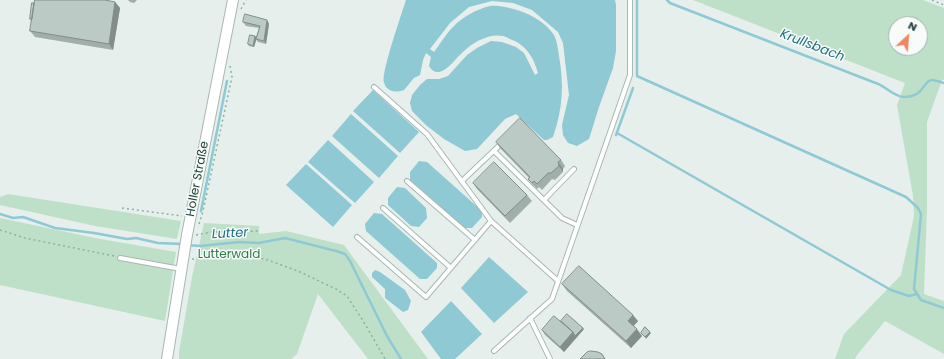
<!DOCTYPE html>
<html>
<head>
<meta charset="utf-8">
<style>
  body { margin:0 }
  #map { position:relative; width:944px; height:359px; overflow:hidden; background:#e6efeb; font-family:Poppins,sans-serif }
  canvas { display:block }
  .north { position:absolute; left:888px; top:16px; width:40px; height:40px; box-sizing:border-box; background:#f7fbf9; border:1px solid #a3b1ad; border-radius:50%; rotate:26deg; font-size:11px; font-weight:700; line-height:16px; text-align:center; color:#24423a }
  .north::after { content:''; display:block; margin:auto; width:14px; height:18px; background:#f4845f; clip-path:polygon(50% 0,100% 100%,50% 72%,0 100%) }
</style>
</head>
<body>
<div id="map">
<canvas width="944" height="359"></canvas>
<div class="north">N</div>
</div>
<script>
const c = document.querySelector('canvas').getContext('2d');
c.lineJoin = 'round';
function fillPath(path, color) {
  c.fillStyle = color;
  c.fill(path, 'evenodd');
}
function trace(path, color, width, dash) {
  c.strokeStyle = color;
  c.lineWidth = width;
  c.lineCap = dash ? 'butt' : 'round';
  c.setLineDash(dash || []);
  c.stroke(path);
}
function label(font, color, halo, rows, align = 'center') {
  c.font = font + ' Poppins,sans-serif';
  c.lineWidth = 3;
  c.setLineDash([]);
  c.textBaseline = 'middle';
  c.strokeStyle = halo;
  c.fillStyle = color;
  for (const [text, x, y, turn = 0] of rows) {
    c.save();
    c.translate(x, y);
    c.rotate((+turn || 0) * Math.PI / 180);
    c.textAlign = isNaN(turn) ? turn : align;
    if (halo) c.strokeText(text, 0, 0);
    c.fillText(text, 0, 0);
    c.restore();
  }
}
fillPath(new Path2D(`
  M693,0H923L944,8V80H942L927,122V208L924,294L944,301V354L885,321L857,355L855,359H835L844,334L901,275L914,216L913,196L897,105L905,83ZM896,24H920V48H896Z
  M8,194L181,221L177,239L95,226L0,205V197Z
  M0,218L95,238L176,252L165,321L0,285Z
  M204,223L259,226V234L286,231L344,245L428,359H368L318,294L297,354L291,359H179V352L192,277Z`), '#bfe0c8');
fillPath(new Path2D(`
  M406,0H615L616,5V51L613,68L599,107L589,139L577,146L568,143L563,135L562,125L569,95L563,43L558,32L532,10L513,3L492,1L469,7L450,23L430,49L434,52C440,44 446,34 453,27C462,17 477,9 490,6C498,5 511,8 520,11C532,15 546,23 554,35C557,41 558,49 559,56C564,85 563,108 553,137L547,140H544L516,114L505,119L477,149L465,151L444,139L427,126L412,111L410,103L412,95L420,85L427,79H439L448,76L467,55L477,48L491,41L502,42L516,47L524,53L535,75L538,73C534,59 528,48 515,41C511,40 507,37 503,36C490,33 473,42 464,51C457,57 451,66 444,70C438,74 432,72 429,66L431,57L426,53L423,60L420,75L414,78L404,90C396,93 386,92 384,82C381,73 402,13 406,0Z
  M373,90L419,132L400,153L353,111Z
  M351,114L398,156L379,178L332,136Z
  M328,140L374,182L355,203L308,162Z
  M419,161L427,162L482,211V217L472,228H465L410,180V172Z
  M306,164L352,205L333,227L286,185Z
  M397,187L405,188L426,208L427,218L419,227L411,226L388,205V198Z
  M374,213L382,214L437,263V268L427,279H420L366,231L365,224Z
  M489,257L528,292L494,323L461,288Z
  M375,270L380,272L405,290L411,301L408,310L403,312L385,298V289L372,277V273Z
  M451,301L482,334L455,359H441L421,332Z`), '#8ec9d4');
trace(new Path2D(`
  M637,0V76L906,197L918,208L921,214L914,289L921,300L944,308
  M667,0L670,3L873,82C885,85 894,97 904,97C925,97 923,80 932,80C935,80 940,82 944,83
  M617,133L891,290L909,296L917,294
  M616,135L633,88
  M201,211L227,81
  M0,214L13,218L23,217L55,228L94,233L127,239L136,238L158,243L182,244
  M187,245L200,246L239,242L259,243L285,238L336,251L345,254L350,261L387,336L401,359`), '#8ec9d4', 2.5);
const service = new Path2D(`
  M374,87L427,134L491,221L558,281
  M494,151L562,218L577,225
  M407,181L475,240
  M462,181L502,143
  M544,200L574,169
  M383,208L451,268
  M357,237L426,297L491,221
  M120,258L181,269
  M530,318L550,359
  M494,351L552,299L630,75V0`);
const tertiary = new Path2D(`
  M167,359L187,235L233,0`);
trace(service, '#a8b8b2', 6);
trace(tertiary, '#a8b8b2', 12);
trace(new Path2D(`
  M932,0L944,5
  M241,9L246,0
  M122,208L182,216
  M199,224L203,211L232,77L230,66
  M0,230L25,238L114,256
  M196,235L211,232L259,231
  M192,259L217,258L226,255L265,259L298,271L336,289L347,296L365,324L385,359`), '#86b3a5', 1.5, [2, 3]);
trace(service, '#fff', 4);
trace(tertiary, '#fff', 10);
fillPath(new Path2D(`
  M128,0H137L134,3L130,2Z
  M115,2L120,8L113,50L35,37L30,31L32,22L30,19L34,3Z
  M267,20L269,24L266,44L258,42L256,39L254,47L249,46L248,44L255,36L256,37L259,28L246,26L243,22Z
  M496,142L561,160L565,166L563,169V172L555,180L552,179L542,190L539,187L537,189L533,185L528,179L529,178L500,148Z
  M473,183L527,195L532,201L510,223L477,189Z
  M562,284L638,321L633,326L642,336L631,348L567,291Z
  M561,321L584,329L564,352L545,335L542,330Z`), '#a1aea9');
fillPath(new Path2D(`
  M115,2L120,8L113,50L109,44Z
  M267,20L269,24L266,44L264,41Z
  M255,36L257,38L254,47L253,46Z
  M558,162L563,169V172L559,166Z
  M633,315L638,321L632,328L628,321Z
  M583,328L584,329L564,352L560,347L573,332Z
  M637,329L642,336L631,348L626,341Z
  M650,332L651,333L646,339L645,337Z`), '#838d89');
const building = new Path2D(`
  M35,0H105L115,2L109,44L30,31Z
  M32,3H34L32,19H30Z
  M245,14L267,20L264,41L256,39L260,26L243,22Z
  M250,35L255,36L253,46L248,44Z
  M520,118L561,160L558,162L559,166L551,173H548L537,184L534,181L532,183L528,179L530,177L496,142Z
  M494,162L527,195L505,216L473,183Z
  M579,266L633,315L628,321L637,329L626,341L562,284Z
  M567,314L583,328L575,336L573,332L561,321Z
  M554,316L573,332L560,347L542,330Z
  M645,327L650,332L645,337L641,333Z
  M591,351L598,352L602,354L605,359H580L587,352Z`);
fillPath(building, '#bbcac4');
trace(building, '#838d89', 1);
label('12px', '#24423a', '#f7fbf9', [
  ["Holler Straße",198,179,-79]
]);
label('12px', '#2d7a4b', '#f7fbf9', [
  ["Lutterwald",229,255]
]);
label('italic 13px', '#1c6f80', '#f7fbf9', [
  ["Krullsbach",812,46,21],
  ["Lutter",230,234,-3]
]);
</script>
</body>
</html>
